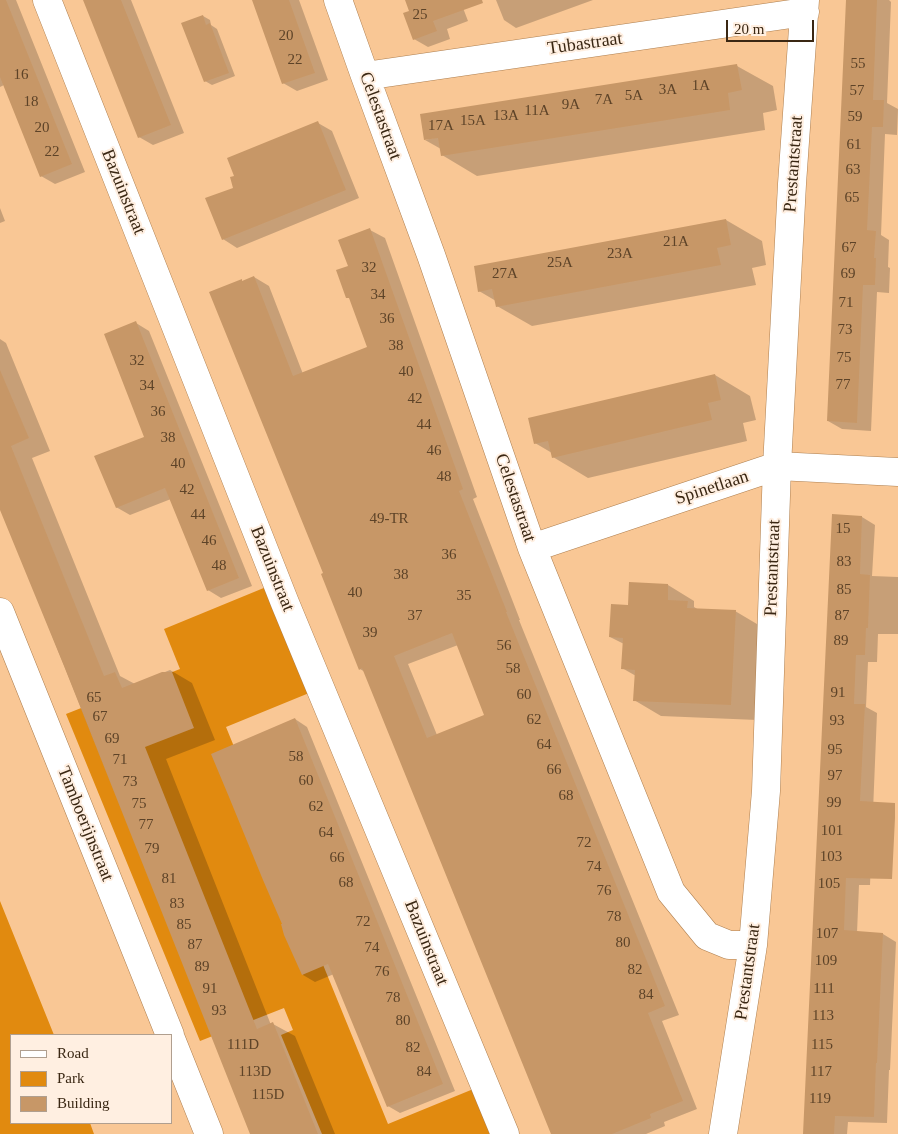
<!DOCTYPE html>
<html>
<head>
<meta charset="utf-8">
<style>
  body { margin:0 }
  #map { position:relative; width:898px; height:1134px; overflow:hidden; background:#f9c795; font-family:"Times New Roman",serif }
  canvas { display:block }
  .legend { position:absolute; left:10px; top:1034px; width:162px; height:90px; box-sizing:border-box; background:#ffefe1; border:1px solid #b09f8f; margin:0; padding:6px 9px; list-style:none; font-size:15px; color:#3a2713 }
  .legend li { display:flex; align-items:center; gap:10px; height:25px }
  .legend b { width:25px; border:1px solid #b09f8f }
  .scale { position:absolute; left:726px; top:20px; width:88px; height:22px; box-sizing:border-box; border:2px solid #3a2713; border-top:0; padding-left:6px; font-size:15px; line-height:18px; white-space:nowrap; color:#3a2713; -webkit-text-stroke:4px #ffefe1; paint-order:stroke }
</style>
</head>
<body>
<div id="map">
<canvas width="898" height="1134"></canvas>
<ul class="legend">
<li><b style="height:6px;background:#fff"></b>Road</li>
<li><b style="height:14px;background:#e18a0f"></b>Park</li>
<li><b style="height:14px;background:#c79767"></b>Building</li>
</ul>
<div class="scale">20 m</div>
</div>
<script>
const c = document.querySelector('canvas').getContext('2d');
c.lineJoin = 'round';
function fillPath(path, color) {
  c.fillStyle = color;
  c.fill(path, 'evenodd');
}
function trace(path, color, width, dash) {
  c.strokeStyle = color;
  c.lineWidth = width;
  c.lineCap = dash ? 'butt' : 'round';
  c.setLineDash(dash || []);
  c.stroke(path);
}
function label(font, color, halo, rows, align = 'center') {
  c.font = font + ' "Times New Roman",serif';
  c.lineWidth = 4;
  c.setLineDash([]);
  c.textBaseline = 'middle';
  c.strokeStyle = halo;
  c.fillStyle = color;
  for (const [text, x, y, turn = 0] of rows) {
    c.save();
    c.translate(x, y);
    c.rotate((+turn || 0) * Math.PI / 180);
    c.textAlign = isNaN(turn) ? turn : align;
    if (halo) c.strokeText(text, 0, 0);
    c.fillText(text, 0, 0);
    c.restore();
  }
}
fillPath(new Path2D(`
  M271,585L314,691L226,727L388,1124L488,1083L509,1134H322L281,1035L293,1030L284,1008L200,1041L66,714L180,669L164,629Z
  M0,901L54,1035H11V1123H90L94,1134H0Z`), '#e18a0f');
fillPath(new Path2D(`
  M0,0H16L85,172L55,184L41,176L4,85L0,87Z
  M84,0H131L184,133L153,145L139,137Z
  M253,0H299L328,80L297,91L283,83Z
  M406,0H460L468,21L447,29L450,39L428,47L414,39L410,12Z
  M496,0H593L516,28L504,20Z
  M847,0H889L891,2L887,103L898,109L897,135L885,134L881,235L889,240L888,267L890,268L889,293L877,292L871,431L842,429L828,421Z
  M203,16L210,20L211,25L217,29L235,76L212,85L205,81Z
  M737,66L773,86L777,110L763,113L765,130L477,176L442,155L441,149L425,140Z
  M318,123L332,131L359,198L237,248L223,239L235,189Z
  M0,208L5,221L0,223Z
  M726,220L762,241L766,265L752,268L756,285L532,326L497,306L496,301L479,291L475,267Z
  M370,230L385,238L477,497L473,499L520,620H519L679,1015L662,1021L697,1109L664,1122L665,1126L646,1134H552L365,672L360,669L325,574L242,281L243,282L254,277L269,286L303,374L368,348L351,299L347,297L349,267ZM458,645L486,716L437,735L408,664Z
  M136,323L149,331L252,586L221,598L208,590L171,499L130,515L116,507L146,437Z
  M0,339L6,343L50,451L32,458L120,676L135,684L170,670L192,683L215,740L166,759L271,1025L273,1024L295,1036L335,1134H252L0,506Z
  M715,375L750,396L756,420L743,423L747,441L588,478L553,457L552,453L535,443Z
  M833,516L862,517L875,525L872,576L898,577V634H878L877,662H868L866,707L877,713L870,885H859L857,933L883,934L896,942L890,1070H889L887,1123L848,1122L847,1134H806Z
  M668,585L694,601V607L699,610L735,611L762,627L757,720L661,716L634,700L636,676L622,668L624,644L610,637L630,606Z
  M295,719L307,727L455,1091L400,1113L388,1106L334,974L315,982L303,975Z`), '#0003');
fillPath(new Path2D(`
  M0,0H6L72,164L40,177L0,77Z
  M83,0H121L171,125L138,138Z
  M252,0H289L315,73L282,84Z
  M405,0H482L483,3L433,21L437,31L413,40L403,13L409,11Z
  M846,0H877L873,100H884L883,127H872L867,230L876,231L874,258H876L875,285H863L857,423L827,421Z
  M203,15L206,25L210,23L229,73L204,82L181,23Z
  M737,64L742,90L728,93L730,110L441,156L438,138L424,140L420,114Z
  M318,121L346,190L222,240L205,198L233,188L230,177L234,176L227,158Z
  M726,219L731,245L717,248L721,265L496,307L492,289L478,292L474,266Z
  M370,228L463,489L459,491L507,612H506L665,1006L648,1013L683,1101L650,1114L651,1118L612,1134H551L362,668L359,670L321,574L323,573L209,292L242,279V281L254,276L293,376L367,347L349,298H346L336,270L348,266L338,240ZM452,633L484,715L427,738L394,656Z
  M136,321L239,578L207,591L165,488L116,508L94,456L144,437L104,334Z
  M0,370L29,438L11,446L104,676L115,672L122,688L162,672H172L176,682L194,728L145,747L257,1029L273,1022L318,1134H250L64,666L0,510Z
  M715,374L721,400L708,403L712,420L552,458L548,441L534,444L528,418Z
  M832,514L862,516L860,574L870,575L868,628H866L865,655H856L854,704H865L860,801L895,803V818L892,879L846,878L844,930L883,933L877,1063H876L874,1117L835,1116L834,1134H803Z
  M629,582L668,584V600L688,601L687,608L736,610L731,705L633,701L635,670L621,669L623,638L609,637L611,604L628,605Z
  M295,718L443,1084L387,1107L328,964L302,975L284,935L281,924H282L263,880L229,797L211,754Z`), '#c79767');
const minor = new Path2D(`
  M47,0L285,603L505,1134
  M338,0L365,76L431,255L532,548L671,892L707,936L729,945H753
  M365,76L805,12
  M532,548L777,466L898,472
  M0,612L170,1035
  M171,1039L209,1134
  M723,1134L753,945L766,791L777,466L792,184L805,0`);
trace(minor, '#ae7f4f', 29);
trace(minor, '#fff', 28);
label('15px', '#5d4328', null, [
  ["25",420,15],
  ["20",286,36],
  ["22",295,60],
  ["55",858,64],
  ["16",21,75],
  ["1A",701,86],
  ["3A",668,90],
  ["57",857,91],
  ["5A",634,96],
  ["7A",604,100],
  ["18",31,102],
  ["9A",571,105],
  ["11A",537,111],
  ["13A",506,116],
  ["59",855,117],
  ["15A",473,121],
  ["17A",441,126],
  ["20",42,128],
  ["61",854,145],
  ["22",52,152],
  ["63",853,170],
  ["65",852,198],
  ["21A",676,242],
  ["67",849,248],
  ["23A",620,254],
  ["25A",560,263],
  ["32",369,268],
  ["27A",505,274],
  ["69",848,274],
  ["34",378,295],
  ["71",846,303],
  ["36",387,319],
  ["73",845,330],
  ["38",396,346],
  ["75",844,358],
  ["32",137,361],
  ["40",406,372],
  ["77",843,385],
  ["34",147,386],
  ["42",415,399],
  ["36",158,412],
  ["44",424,425],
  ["38",168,438],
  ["46",434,451],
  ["40",178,464],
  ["48",444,477],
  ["42",187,490],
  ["44",198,515],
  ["49-TR",389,519],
  ["15",843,529],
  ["46",209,541],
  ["36",449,555],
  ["83",844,562],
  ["48",219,566],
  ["38",401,575],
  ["85",844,590],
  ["40",355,593],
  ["35",464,596],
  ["37",415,616],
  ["87",842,616],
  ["39",370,633],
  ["89",841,641],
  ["56",504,646],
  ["58",513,669],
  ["91",838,693],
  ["60",524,695],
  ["65",94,698],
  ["67",100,717],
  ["62",534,720],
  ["93",837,721],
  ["69",112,739],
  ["64",544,745],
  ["95",835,750],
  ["58",296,757],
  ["71",120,760],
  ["66",554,770],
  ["97",835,776],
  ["60",306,781],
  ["73",130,782],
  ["68",566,796],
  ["99",834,803],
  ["75",139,804],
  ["62",316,807],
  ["77",146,825],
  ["101",832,831],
  ["64",326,833],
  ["72",584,843],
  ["79",152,849],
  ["103",831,857],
  ["66",337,858],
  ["74",594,867],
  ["81",169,879],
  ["68",346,883],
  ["105",829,884],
  ["76",604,891],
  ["83",177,904],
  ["78",614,917],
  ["72",363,922],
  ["85",184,925],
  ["107",827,934],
  ["80",623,943],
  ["87",195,945],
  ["74",372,948],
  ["109",826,961],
  ["89",202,967],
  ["82",635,970],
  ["76",382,972],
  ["91",210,989],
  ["111",824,989],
  ["84",646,995],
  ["78",393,998],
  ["93",219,1011],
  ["113",823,1016],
  ["80",403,1021],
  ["111D",243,1045],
  ["115",822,1045],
  ["82",413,1048],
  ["113D",255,1072],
  ["84",424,1072],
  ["117",821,1072],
  ["115D",268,1095],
  ["119",820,1099]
]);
label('18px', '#3a2713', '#ffefe1', [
  ["Tubastraat",585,44,-8],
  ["Celestastraat",380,116,70],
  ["Prestantstraat",794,164,-86],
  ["Bazuinstraat",123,192,68],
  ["Spinetlaan",712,488,-18],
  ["Celestastraat",515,498,71],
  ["Prestantstraat",773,568,-88],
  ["Bazuinstraat",272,569,68],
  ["Tamboerijnstraat",85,824,68],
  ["Bazuinstraat",426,943,68],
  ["Prestantstraat",748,972,-82]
]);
</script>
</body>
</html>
